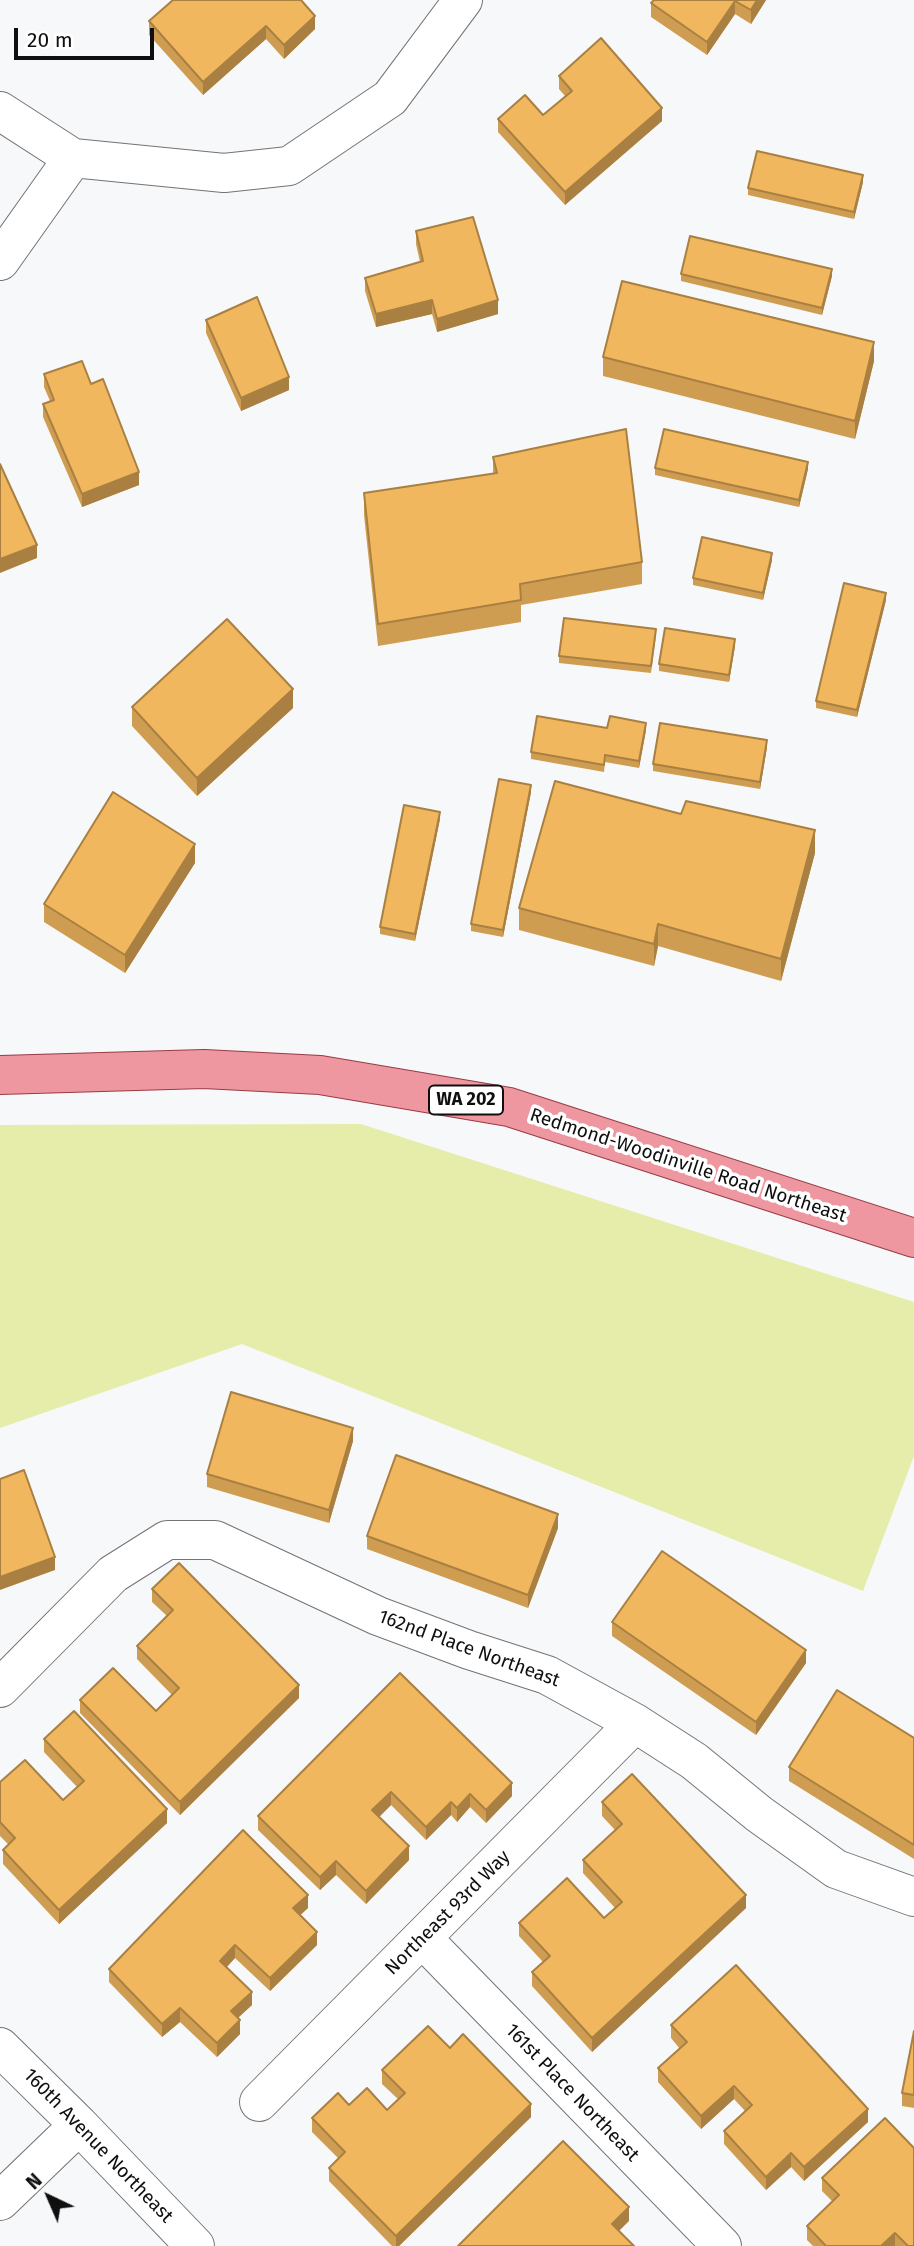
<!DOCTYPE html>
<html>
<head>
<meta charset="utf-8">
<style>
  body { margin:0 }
  #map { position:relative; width:914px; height:2246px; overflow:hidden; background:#f7f8fa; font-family:"Fira Sans",sans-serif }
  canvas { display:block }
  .north { position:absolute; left:14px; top:2162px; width:70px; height:70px; -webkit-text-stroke:5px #fff; paint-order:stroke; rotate:316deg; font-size:19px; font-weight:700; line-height:28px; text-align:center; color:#0f0f10 }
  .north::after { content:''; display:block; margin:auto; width:24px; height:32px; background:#0f0f10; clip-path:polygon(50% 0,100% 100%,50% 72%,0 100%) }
  .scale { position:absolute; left:14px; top:28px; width:140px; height:32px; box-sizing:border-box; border:4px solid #0f0f10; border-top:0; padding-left:9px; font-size:21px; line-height:24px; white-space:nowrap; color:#0f0f10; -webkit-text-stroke:5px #fff; paint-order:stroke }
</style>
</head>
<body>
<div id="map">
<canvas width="914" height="2246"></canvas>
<div class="north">N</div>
<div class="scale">20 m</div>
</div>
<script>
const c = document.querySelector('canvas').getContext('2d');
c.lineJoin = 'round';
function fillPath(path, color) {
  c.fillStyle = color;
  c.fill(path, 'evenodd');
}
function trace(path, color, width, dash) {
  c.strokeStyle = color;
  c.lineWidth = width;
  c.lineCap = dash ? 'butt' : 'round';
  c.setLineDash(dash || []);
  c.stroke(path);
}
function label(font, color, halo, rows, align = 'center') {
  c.font = font + ' "Fira Sans",sans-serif';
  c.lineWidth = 7;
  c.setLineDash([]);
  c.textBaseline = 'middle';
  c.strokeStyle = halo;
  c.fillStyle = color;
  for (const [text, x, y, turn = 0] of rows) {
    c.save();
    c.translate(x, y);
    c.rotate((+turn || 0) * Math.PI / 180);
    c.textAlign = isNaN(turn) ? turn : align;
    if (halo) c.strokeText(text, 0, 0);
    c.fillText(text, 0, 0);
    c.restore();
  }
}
fillPath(new Path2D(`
  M361,1124L914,1302V1456L863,1591L242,1344L0,1428V1125Z`), '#e6eca9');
const minor = new Path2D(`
  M0,111L73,158
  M0,261L73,158L224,173L289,166L390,98L463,0
  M0,1688L113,1574L167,1540H215L378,1616L469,1650L547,1675L635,1723L694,1761L759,1814L836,1869L914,1897
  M423,1939L722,2246
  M0,2047L79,2125L195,2246
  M259,2102L635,1723
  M0,2201L79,2125`);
const major = new Path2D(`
  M0,1075L204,1069L320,1075L509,1107L914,1238`);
trace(minor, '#727375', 40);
trace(major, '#983b45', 40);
trace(minor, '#fff', 38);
trace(major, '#ee97a1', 38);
fillPath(new Path2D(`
  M173,0L315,29L284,59L266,39L203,95L149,35V21Z
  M654,0H766L751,24L735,14L707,55L651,17V3Z
  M559,76L662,121L565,205L498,132V119L543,115L565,96L559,89Z
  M863,182L854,219L748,195V188Z
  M416,231L498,314L437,332L432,314L376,327L365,291V278L420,262L416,244Z
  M681,274L832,276L822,315L681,281Z
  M206,320L289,390L241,411L206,333Z
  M603,357L874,361L855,439L603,376Z
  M44,374L91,384L139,485L82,507L43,417V404L50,401L44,387Z
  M493,457L642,562V584L521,605V622L378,646L364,515V493L493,474Z
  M655,468L808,469L799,507L655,475Z
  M772,560L763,600L693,585V578Z
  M886,600L857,717L816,708V701Z
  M656,636L651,673L559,663V656Z
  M735,646L729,682L659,671V664Z
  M132,707L293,708L197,796L132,726Z
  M607,728L646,730L639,768L605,762L604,772L531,759V752Z
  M767,747L760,789L653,771V764Z
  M531,792L503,937L471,931V924Z
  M440,819L415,941L380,934V927Z
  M815,853L781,981L658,946L654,966L519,930V908Z
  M195,863L125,973L44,922V904Z
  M353,1441L329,1523L207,1487V1474Z
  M558,1528L528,1608L367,1549V1536Z
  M152,1589L299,1698L180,1815L80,1713V1700L156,1711L172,1695L137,1659V1646L167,1616L152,1602Z
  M612,1622L806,1663L756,1735L612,1636Z
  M400,1673L512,1796L486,1823L470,1807L457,1822L451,1815L426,1840L391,1805L379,1817L409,1860L366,1904L336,1875L320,1890L258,1830V1816Z
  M914,1738V1859L789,1781V1767Z
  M44,1739L167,1823L59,1924L3,1864V1850L9,1845L0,1836V1782L63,1800L77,1787L44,1752Z
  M602,1802L746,1908L592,2052L532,1986V1972L543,1962L519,1936V1923L604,1918L615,1908L583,1873V1860L615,1830L602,1816Z
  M308,1908L300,1915L317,1945L270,1991L235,1958L227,1967L252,2005L238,2018L240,2034L217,2057L180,2022L162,2037L109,1982V1969Z
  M671,2025L868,2122L804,2181L791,2167L766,2190L724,2144V2131L745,2111L734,2099L701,2129L658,2082V2068L680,2049L671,2038Z
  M914,2031V2108L902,2106V2093Z
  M450,2048L531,2117L399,2246H392L329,2181V2168L338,2158L312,2132V2118L349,2105L387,2110L398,2099L382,2084V2070Z
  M822,2178L914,2246H813L807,2240V2226L833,2202L822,2191Z`), '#cf9d51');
fillPath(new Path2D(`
  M757,0H766L751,24V10Z
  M735,1V14L707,55V42Z
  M315,16V29L284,59V45Z
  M266,26V39L203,95V82Z
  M662,108V121L565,205V192Z
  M863,175V182L854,219V212Z
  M832,269V276L822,315V308Z
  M432,300V314L376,327V314Z
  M498,300V314L437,332V319Z
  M874,342V361L855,439V421Z
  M289,377V390L241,411V398Z
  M808,462V469L799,507V500Z
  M139,472V485L82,507V494Z
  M37,545V558L0,573V559Z
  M772,553V560L763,600V593Z
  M886,593V600L857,717V710Z
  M735,639V646L729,682V675Z
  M293,689V708L197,796V778Z
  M646,723V730L639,768V761Z
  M767,740V747L760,789V782Z
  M531,785V792L503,937V930Z
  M440,812V819L415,941V934Z
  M815,830V853L781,981V959Z
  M195,844V863L125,973V955Z
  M658,924V946L654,966V944Z
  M353,1428V1441L329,1523V1510Z
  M558,1514V1528L528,1608V1595Z
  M55,1557V1570L0,1590V1577Z
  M806,1650V1663L756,1735V1722Z
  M299,1685V1698L180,1815V1802Z
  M512,1783V1796L486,1823V1810Z
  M391,1792V1805L372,1824V1810Z
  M470,1794V1807L457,1822V1808Z
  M451,1802V1815L426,1840V1827Z
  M167,1809V1823L59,1924V1910Z
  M409,1846V1860L366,1904V1891Z
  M336,1861V1875L320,1890V1877Z
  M308,1895V1908L293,1922V1908Z
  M746,1895V1908L592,2052V2038Z
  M317,1932V1945L270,1991V1978Z
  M235,1945V1958L220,1974V1961Z
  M252,1992V2005L231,2024V2011Z
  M180,2008V2022L162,2037V2024Z
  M240,2020V2034L217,2057V2043Z
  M734,2086V2099L701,2129V2116Z
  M531,2104V2117L399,2246H396V2236Z
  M868,2109V2122L804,2181V2167Z
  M791,2153V2167L766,2190V2177Z
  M629,2207V2221L612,2238V2224Z
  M895,2233V2246H881Z`), '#a98042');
const building = new Path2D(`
  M173,0H301L315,16L284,45L266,26L203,82L149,21Z
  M654,0H757L751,10L735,1L707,42L651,3Z
  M601,38L662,108L565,192L498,119L525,95L543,115L572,91L559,76Z
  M757,151L863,175L854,212L748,188Z
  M473,217L498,300L437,319L432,300L376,314L365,278L423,261L416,231Z
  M690,236L832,269L822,308L681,274Z
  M622,281L874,342L855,421L603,357Z
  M257,297L289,377L241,398L206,320Z
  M82,361L91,384L103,379L139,472L82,494L43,404L54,400L44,374Z
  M626,429L642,562L520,584L521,600L378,624L364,493L497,473L493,457Z
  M664,429L808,462L799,500L655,468Z
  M0,464L37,545L0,559Z
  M702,537L772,553L763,593L693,578Z
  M844,583L886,593L857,710L816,701Z
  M564,618L656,629L651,666L559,656Z
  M227,619L293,689L197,778L132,707Z
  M665,628L735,639L729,675L659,664Z
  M537,716L607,728L610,716L646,723L639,761L605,755L604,765L531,752Z
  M660,723L767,740L760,782L653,764Z
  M499,779L531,785L503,930L471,924Z
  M555,781L681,814L686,801L815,830L781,959L658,924L654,944L519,908Z
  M113,792L195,844L125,955L44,904Z
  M404,805L440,812L415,934L380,927Z
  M231,1392L353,1428L329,1510L207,1474Z
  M396,1455L558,1514L528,1595L367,1536Z
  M24,1470L55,1557L0,1577V1479Z
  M662,1551L806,1650L756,1722L612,1622Z
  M179,1563L299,1685L180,1802L80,1700L113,1668L156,1711L179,1688L137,1646L173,1610L152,1589Z
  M400,1673L512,1783L486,1810L470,1794L457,1808L451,1802L426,1827L391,1792L372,1810L409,1846L366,1891L336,1861L320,1877L258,1816Z
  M837,1690L914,1738V1845L789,1767Z
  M74,1711L167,1809L59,1910L3,1850L15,1838L0,1822V1782L25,1760L63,1800L84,1781L44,1739Z
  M632,1774L746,1895L592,2038L532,1972L550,1956L519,1923L567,1878L604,1918L622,1902L583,1860L622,1824L602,1802Z
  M243,1830L308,1895L293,1908L317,1932L270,1978L235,1945L220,1961L252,1992L231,2011L240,2020L217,2043L180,2008L162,2024L109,1969Z
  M736,1965L868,2109L804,2167L791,2153L766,2177L724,2131L752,2105L734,2086L701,2116L658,2068L687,2042L671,2025Z
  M428,2026L450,2048L463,2034L531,2104L396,2236L329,2168L345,2152L312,2118L338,2093L349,2105L367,2088L387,2110L405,2093L382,2070Z
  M914,2031V2095L902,2093Z
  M885,2118L914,2148V2246H908L895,2233L881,2246H826L807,2226L839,2195L822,2178Z
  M563,2141L629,2207L612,2224L634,2246H458Z`);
fillPath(building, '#f1b75e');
trace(building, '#a98042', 2);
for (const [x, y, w] of [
  [466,1100,74]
]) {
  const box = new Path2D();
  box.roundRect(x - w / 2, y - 14.5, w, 29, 5);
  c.fillStyle = '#fff';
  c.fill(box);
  trace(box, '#0f0f10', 2);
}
label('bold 18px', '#0f0f10', null, [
  ["WA 202",466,1100]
]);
label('19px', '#0f0f10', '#fff', [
  ["Redmond-Woodinville Road Northeast",688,1166,18],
  ["162nd Place Northeast",469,1649,20],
  ["Northeast 93rd Way",448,1913,-45],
  ["161st Place Northeast",572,2093,46],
  ["160th Avenue Northeast",98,2146,46]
]);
</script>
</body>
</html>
